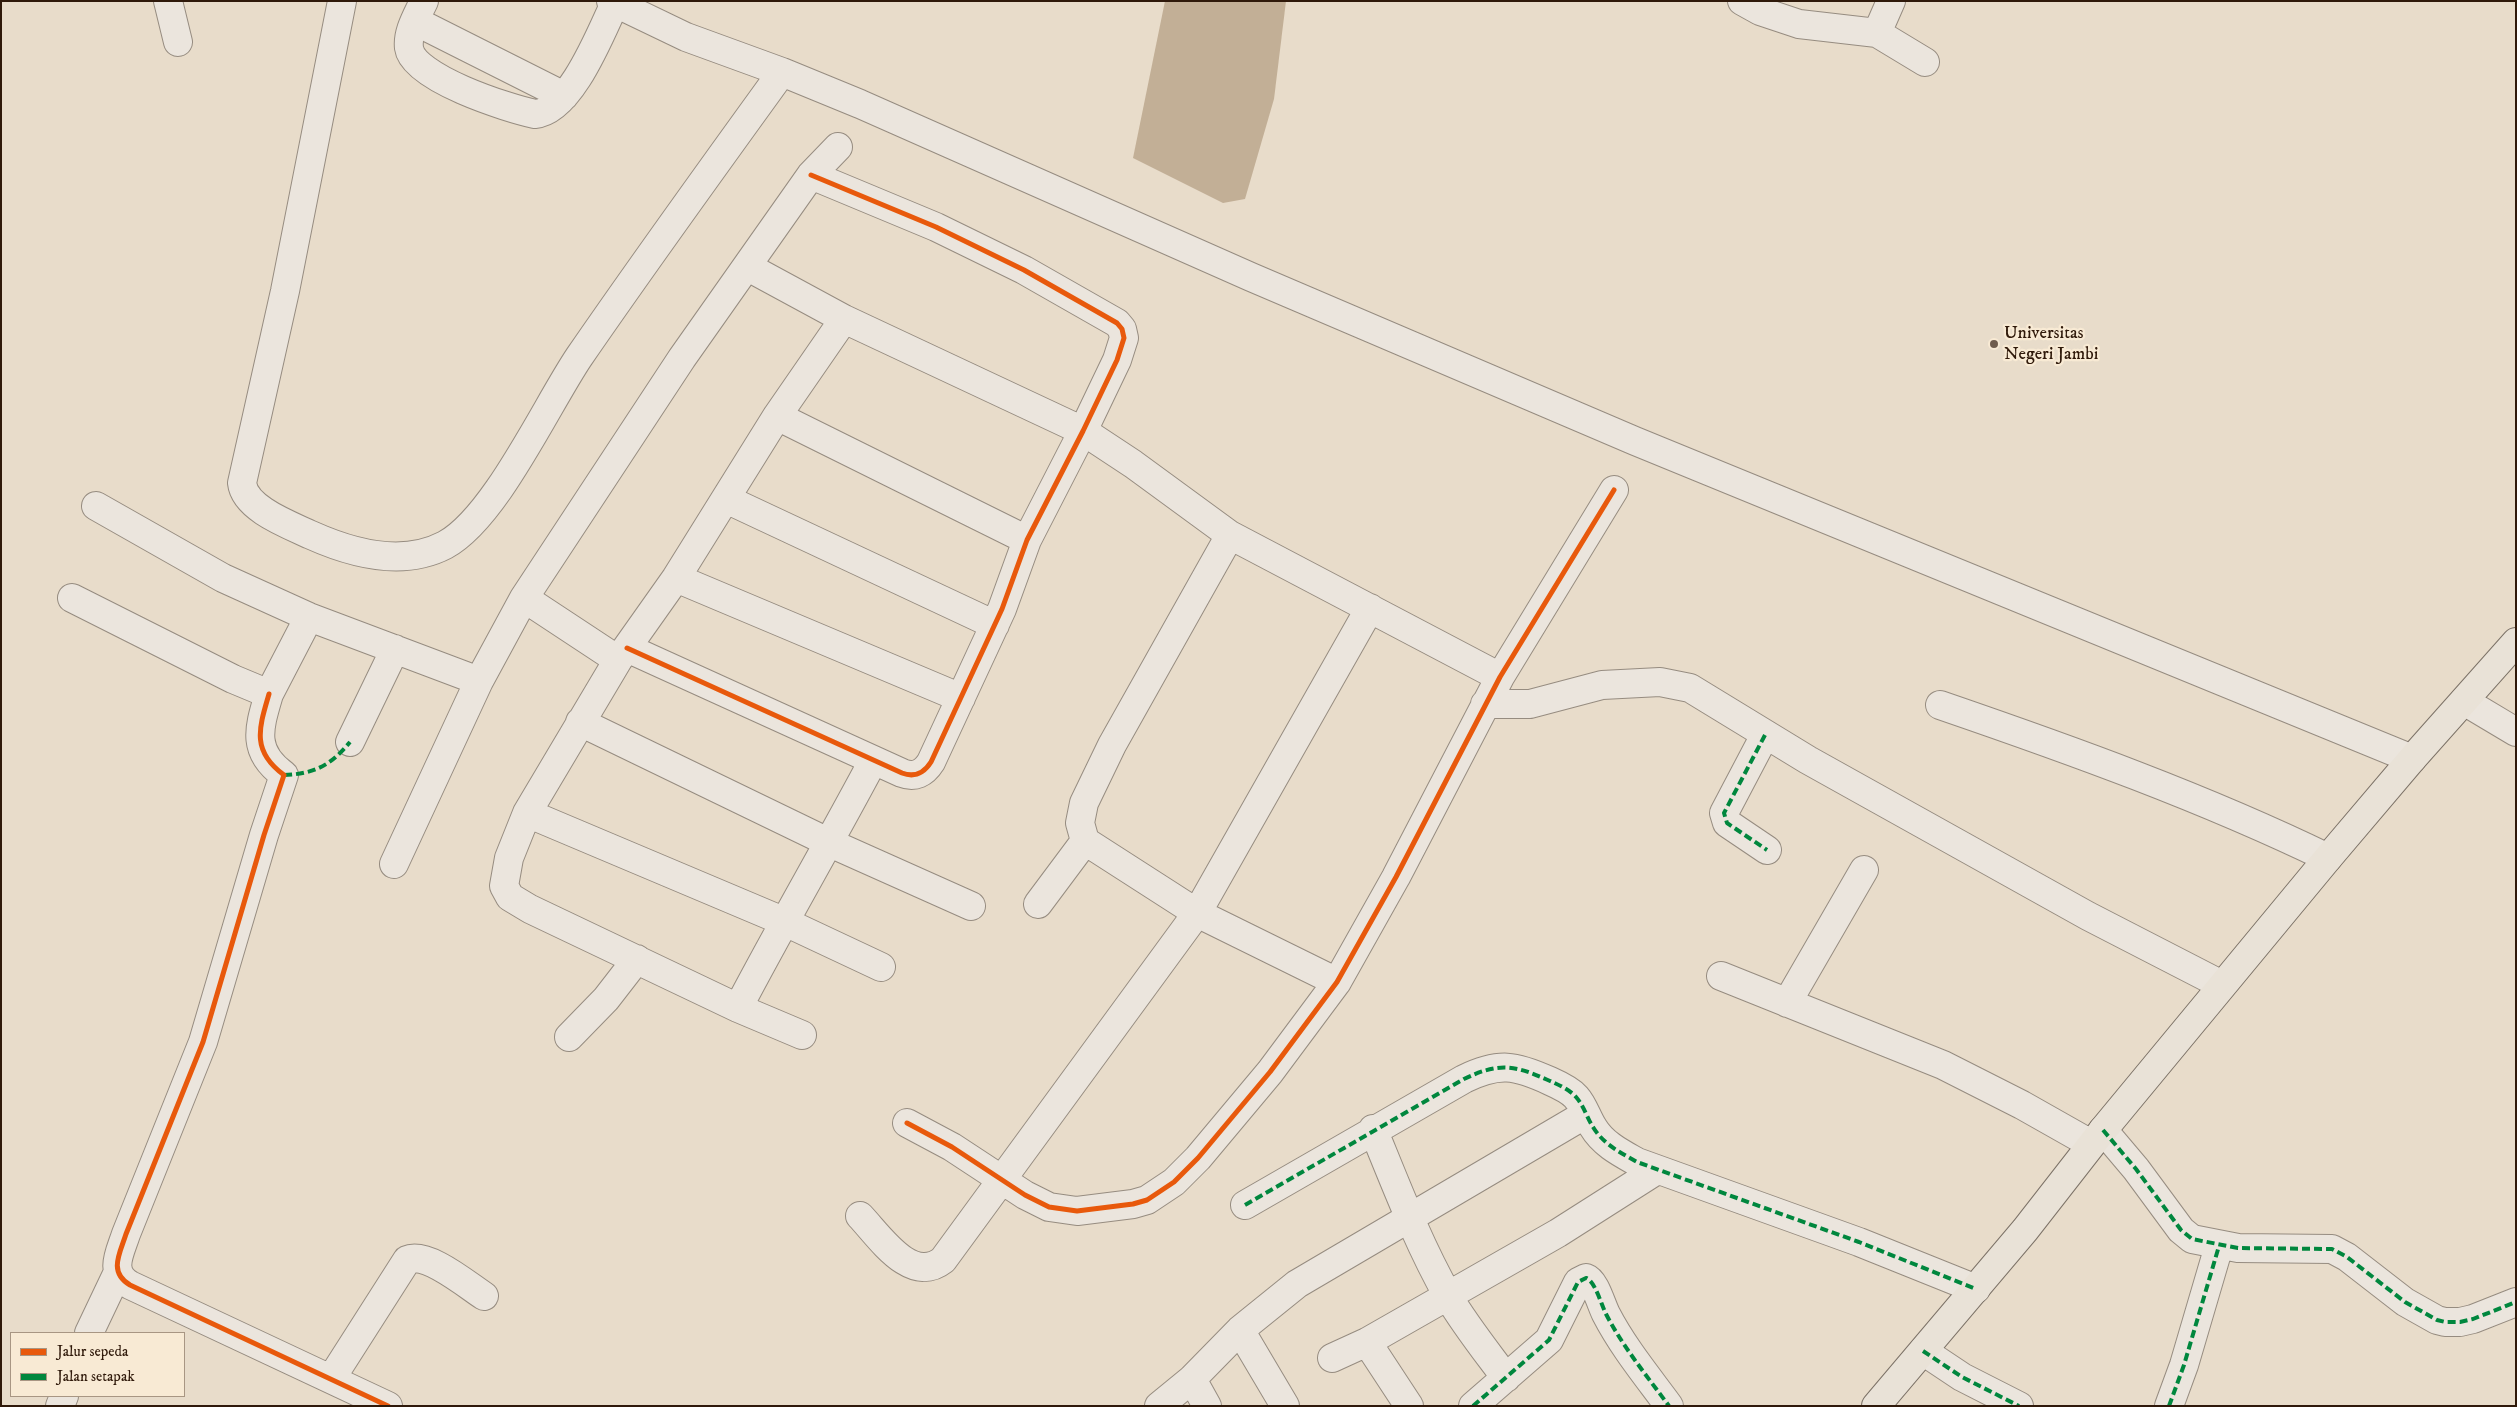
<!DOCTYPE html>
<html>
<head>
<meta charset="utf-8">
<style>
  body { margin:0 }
  #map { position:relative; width:2517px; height:1407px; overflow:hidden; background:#e8dcca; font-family:"IM FELL DW Pica",serif }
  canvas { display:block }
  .frame { position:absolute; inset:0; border:2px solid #2f190a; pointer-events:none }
  .legend { position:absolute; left:10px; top:1332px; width:175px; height:65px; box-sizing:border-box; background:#f8ead4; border:1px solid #a89683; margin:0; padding:6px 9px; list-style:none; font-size:15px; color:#2f190a }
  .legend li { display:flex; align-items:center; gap:10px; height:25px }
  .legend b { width:25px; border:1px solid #a89683 }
</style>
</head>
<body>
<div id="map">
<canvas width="2517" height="1407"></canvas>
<div class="frame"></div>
<ul class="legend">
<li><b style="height:6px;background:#e8590c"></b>Jalur sepeda</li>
<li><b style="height:6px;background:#00873e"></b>Jalan setapak</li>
</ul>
</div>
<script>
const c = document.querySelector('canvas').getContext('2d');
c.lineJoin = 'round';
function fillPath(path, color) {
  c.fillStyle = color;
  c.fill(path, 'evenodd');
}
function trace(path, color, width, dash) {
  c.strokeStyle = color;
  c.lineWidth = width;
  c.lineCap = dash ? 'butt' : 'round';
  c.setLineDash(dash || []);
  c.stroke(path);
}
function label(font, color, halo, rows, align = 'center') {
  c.font = font + ' "IM FELL DW Pica",serif';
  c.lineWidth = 4.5;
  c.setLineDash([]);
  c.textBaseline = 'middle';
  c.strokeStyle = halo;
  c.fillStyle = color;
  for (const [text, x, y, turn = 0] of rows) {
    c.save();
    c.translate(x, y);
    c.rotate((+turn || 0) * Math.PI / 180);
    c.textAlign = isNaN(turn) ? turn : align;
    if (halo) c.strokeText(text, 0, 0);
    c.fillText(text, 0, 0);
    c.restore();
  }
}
fillPath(new Path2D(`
  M1165,1H1286L1274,99L1245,199L1223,203L1133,158Z`), '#c2af96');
const minor = new Path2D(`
  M168,1L178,42
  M342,1L285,291L242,483C245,509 290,525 311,535C351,553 403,567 445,545C495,518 546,406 579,357C645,261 714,166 782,72
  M424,1C417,16 407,32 409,48C413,78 507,108 535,114C571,111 601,32 615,3
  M611,1L686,37L782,72L860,104L1251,277L1635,441L2412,759
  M1742,1L1760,11L1799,24L1877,33L1925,62
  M415,21L564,96
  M1877,33L1891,1
  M748,267L844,319L1083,431L1133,464L1230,535L1500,677
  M777,416L1027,540
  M726,499L995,625
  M96,506L223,578L309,617L479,681
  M676,578L961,698
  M72,598L233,679L269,694L309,617
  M524,598L618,660
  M627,648L902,773C915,778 924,773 931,762L1002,609L1027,540L1083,431L1117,360L1124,338L1122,329L1117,323L1024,270L936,227L811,175
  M269,694C259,728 251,751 284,775L264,835L203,1042L126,1234C120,1253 108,1272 130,1285L388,1406
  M2464,701L2516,732
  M1485,704H1530L1602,685L1660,682L1690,688L1808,760L2088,916L2222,985
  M1940,705C2071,750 2202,797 2328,858
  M580,722L830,843L971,906
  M1765,735L1724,813L1727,823L1767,850
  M350,742L395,649
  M527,813L783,921L881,967
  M394,864L479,681L524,598L682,358L811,175L838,147
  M1038,904L1085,841
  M1721,976L1943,1065L2022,1105L2091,1144
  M1337,982L1197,913L1370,608
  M1787,1003L1864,870
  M738,1008C782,924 829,844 873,761
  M802,1035L738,1008L530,909L510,897L504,886L509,858L527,813L618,660L676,578L777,416L844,319
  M569,1037L606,999L637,959
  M907,1123L952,1147L1025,1195L1049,1207L1077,1211L1133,1204L1147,1200L1174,1182L1198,1158L1270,1072L1337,982L1396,877L1500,677L1614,490
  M1373,1129C1396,1185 1418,1243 1448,1296C1465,1325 1486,1351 1506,1378
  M2103,1130L2136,1169L2181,1230L2192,1239L2238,1248L2332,1249L2347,1257L2405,1302L2437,1320L2445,1322H2460L2473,1319L2516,1302
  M1245,1205L1464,1079C1499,1062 1515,1065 1550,1081C1559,1085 1570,1090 1576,1097C1584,1106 1587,1118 1593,1127C1603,1144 1621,1153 1637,1162L1859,1242L1976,1289
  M860,1216C880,1237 911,1285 943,1260L1197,913L1085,841L1080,823L1084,803L1112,745L1230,535
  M1240,1330L1285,1406
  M89,1333L118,1272
  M1367,1342L1409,1406
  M1923,1351L1962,1377L2019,1406
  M1332,1358L1367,1342L1558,1233L1657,1170
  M331,1379L407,1260C427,1251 467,1285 484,1296
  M1192,1379L1207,1406
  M60,1406L64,1396
  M1159,1406L1192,1379L1240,1330L1297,1284L1586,1114
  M1473,1406L1549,1340L1578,1282L1586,1278C1595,1281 1601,1304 1606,1314C1623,1347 1647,1376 1669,1406
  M2169,1406L2184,1365L2219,1246`);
const highway = new Path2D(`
  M1876,1406L2025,1230L2103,1130L2328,858L2412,759L2516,642`);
trace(minor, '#968c80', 30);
trace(highway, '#7c7267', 30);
trace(minor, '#ebe5dd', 28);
trace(highway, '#e9e2d7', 28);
trace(new Path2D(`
  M1765,735L1724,813L1727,823L1767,850
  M284,775C315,774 331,765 350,742
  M2103,1130L2136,1169L2181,1230L2192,1239L2238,1248L2332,1249L2347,1257L2405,1302L2437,1320L2445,1322H2460L2473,1319L2516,1302
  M1245,1205L1464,1079C1499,1062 1515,1065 1550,1081C1559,1085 1570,1090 1576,1097C1584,1106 1587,1118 1593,1127C1603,1144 1621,1153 1637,1162L1859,1242L1976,1289
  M1923,1351L1962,1377L2019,1406
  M1473,1406L1549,1340L1578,1282L1586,1278C1595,1281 1601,1304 1606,1314C1623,1347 1647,1376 1669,1406
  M2169,1406L2184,1365L2219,1246`), '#00873e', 4, [8, 4]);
trace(new Path2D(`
  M627,648L902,773C915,778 924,773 931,762L1002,609L1027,540L1083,431L1117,360L1124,338L1122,329L1117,323L1024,270L936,227L811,175
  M269,694C259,728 251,751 284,775L264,835L203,1042L126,1234C120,1253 108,1272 130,1285L388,1406
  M907,1123L952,1147L1025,1195L1049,1207L1077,1211L1133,1204L1147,1200L1174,1182L1198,1158L1270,1072L1337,982L1396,877L1500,677L1614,490`), '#e8590c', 5);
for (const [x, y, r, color] of [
  [1994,344,5,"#705d4d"]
]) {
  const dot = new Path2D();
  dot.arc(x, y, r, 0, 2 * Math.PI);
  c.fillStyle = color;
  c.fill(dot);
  trace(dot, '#f8ead4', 2);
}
label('18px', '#2f190a', '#f8ead4', [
  ["Universitas",2004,334],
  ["Negeri Jambi",2004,355]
], 'left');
</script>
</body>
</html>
